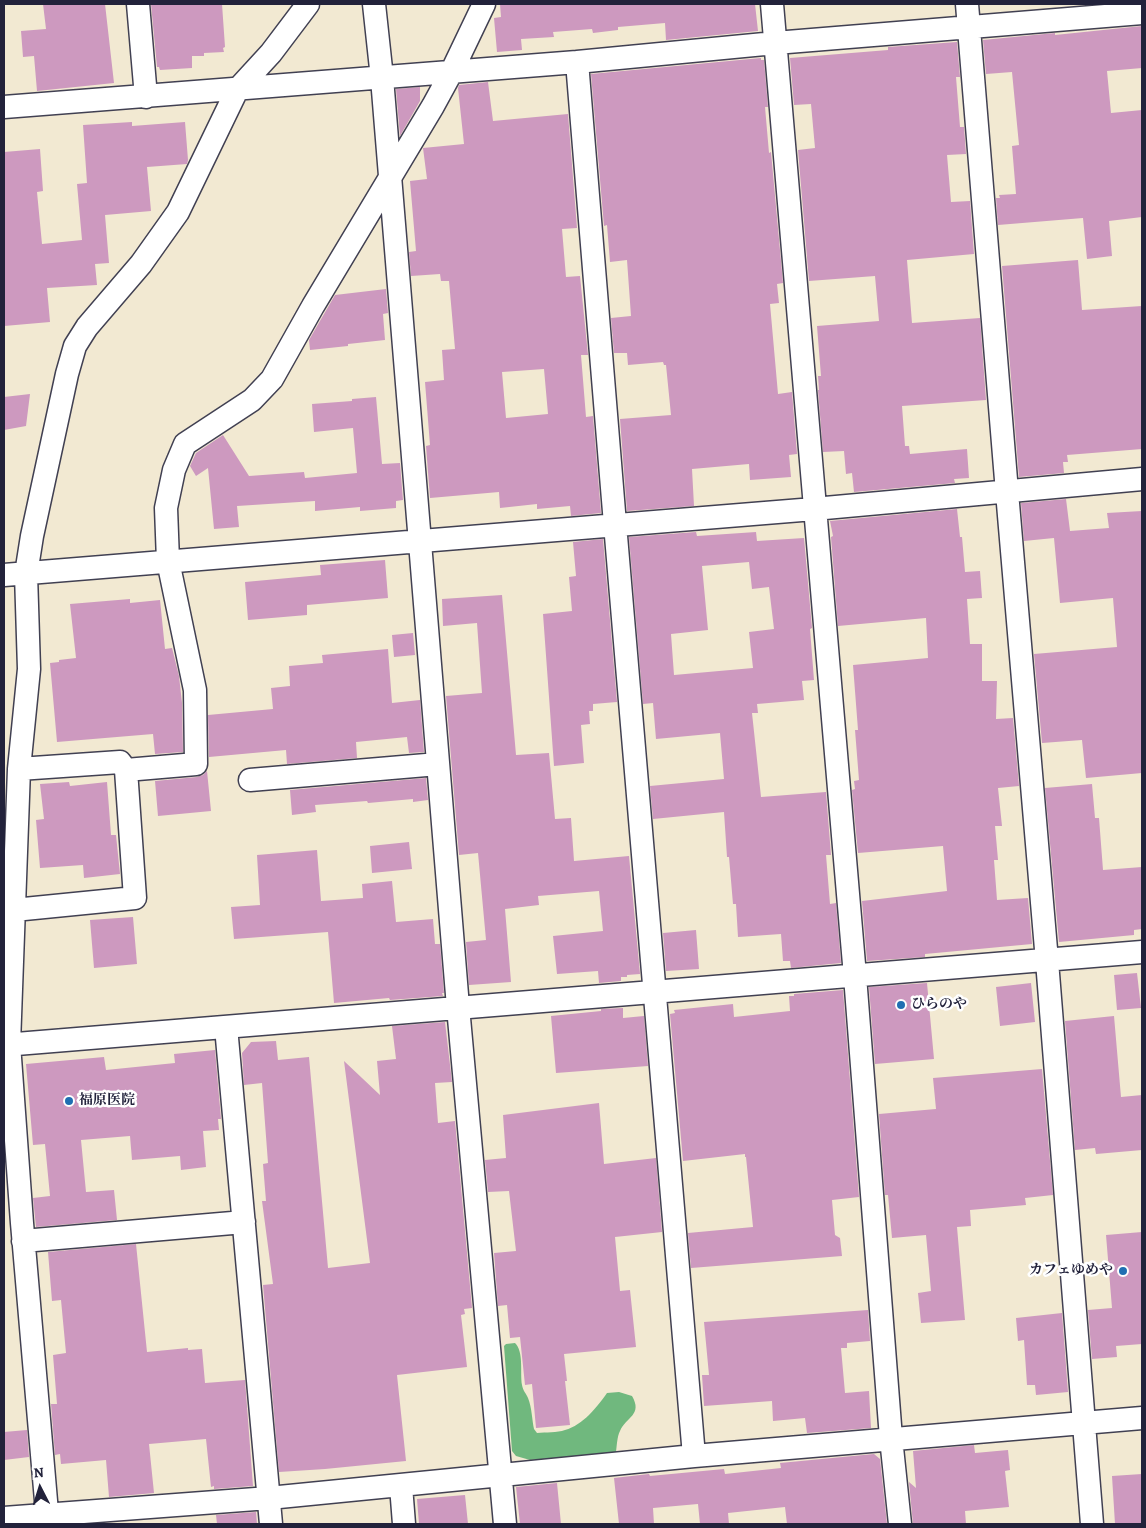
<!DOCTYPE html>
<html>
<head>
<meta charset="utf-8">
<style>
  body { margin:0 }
  #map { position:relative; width:1146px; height:1528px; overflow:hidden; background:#f2e9d2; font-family:Alegreya,serif }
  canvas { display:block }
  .frame { position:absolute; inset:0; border:5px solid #22223b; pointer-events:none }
  .north { position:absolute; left:15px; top:1463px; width:50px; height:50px; -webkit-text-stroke:4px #fff; paint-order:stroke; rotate:355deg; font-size:14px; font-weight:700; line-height:20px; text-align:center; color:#22223b }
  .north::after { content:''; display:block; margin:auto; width:18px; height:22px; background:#22223b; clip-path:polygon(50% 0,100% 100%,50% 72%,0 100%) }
</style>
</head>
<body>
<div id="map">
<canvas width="1146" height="1528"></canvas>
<div class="frame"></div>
<div class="north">N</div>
</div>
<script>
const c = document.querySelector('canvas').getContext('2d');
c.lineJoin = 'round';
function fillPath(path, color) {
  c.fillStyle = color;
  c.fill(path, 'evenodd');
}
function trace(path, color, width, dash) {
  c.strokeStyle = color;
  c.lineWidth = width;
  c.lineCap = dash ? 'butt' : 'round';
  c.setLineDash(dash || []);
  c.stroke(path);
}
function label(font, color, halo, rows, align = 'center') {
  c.font = font + ' Alegreya,"Noto Serif JP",serif';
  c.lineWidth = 5;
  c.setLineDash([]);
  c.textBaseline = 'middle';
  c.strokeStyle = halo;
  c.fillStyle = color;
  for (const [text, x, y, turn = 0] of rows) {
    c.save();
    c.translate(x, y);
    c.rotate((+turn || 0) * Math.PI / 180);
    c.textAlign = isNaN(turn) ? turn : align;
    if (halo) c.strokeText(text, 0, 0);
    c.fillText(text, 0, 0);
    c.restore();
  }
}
fillPath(new Path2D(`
  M515,1343C524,1352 520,1372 522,1385C523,1391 526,1393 528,1398C532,1408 532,1420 534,1429L537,1433C546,1432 557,1433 565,1430C583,1425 597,1407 607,1393L619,1392L632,1396C643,1415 626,1417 620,1431C617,1437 617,1445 616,1452L596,1455L530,1460L516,1456L512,1451L504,1346L506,1344Z`), '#70b87e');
fillPath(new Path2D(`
  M43,4H105L114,83L37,91L34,56L23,57L21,31L46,29Z
  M151,4H222L225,47L223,48L224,52L204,53V56H192V68L160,70L159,67H157Z
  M500,4H755L758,31L666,40L665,23L618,27V30L593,33L592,29L553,32L554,37L521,39L522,50L497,52L494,18L501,17Z
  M1142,26V68L1107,71L1111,113L1142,110V217L1109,221L1112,256L1087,259L1083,218L998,225L996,198H1000L999,195L1016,194L1012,146L1019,145L1012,72L986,74L983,40L1055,33V35Z
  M957,42L960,77H956L960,127H964L966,154L947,155L951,202L970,201L974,254L907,260L912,323L980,318L986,400L902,406L905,446H909L910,454L967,449L969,478L954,479L955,483L854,492L852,473L846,474L844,451L823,452L818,390H819L818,376H821L817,326L879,321L875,276L809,281L798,150L815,148L811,104L794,105L790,58L888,50V47Z
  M761,58V60H764L768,107H765L769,153L771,152L783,283L777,284L779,303L770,304L778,394L792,392L797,454L789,455L791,477L750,480L749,464L692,469L694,506L627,511L620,419L671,415L666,365H664L663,362L628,365L627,353H614L611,318L631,316L627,260L610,262L607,225L604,226L591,74Z
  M488,82L493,121L568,114L577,228L562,229L566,277L580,276L588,355H581L586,417L593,416L601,513L571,516L570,506L537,509V504L500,508L499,492L430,498L426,446L430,445L425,382L444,380L442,350L455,349L449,281H441L440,274L411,276L409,252L416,251L410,181L427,179L423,148L464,144L458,88L459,85ZM544,369L548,414L506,418L502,372Z
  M420,87V101L400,136L396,89Z
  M132,122V126L185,122L188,160L187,164L147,167L151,211L105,215L109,263L95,264L97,285L47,288L50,322L4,326V152L40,149L43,191L37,192L42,244L82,240L77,184L87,183L83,125Z
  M1078,260L1082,310L1142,306V449L1067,455L1068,462H1063L1064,473L1019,477L1002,266Z
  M386,289L388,313L383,314L385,340L348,344V346L310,350L309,340L335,295Z
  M30,394L26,426L4,430V397Z
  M376,397L382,464L400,463L403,500L396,501V508L360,511V507L315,511V501L237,506L239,527L214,529L208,468L196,476L190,466L196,453L223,435L249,476L304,472L305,478L357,473L353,428L314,432L312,404L352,401V399Z
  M1066,499L1070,531L1109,528L1107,513L1142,511V773L1086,778L1082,740L1042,743L1034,654L1117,647L1113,598L1060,603L1054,538L1024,541L1021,503Z
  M957,509L960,537H962L965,572L980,571L982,598L967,599L970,644H982V681H997L996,719L1013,718L1019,786L998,788L1002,826H995L998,860H994L997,900L1028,898L1032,944L925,954V957L867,961L862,901L947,891L943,846L858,853L852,790L855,789L854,781L859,780L855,730H858L853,665L928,658L926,618L838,626L831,537L833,536L830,521Z
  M696,532L697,536L756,532L757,541L804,538L812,628L810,629L814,680L802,681L804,700L757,704L758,713H752L761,797L826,792L831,855H826L830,904L836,903L841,963L791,968L790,961H783L781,934L738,937L736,904H733L729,857H727L724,812L653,819L650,786L724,779L720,733L656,739L653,703L643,704L629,537ZM749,562L752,589L769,587L774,629L749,632L753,668L674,675L671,634L708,630L702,566Z
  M603,539L617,702L593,704V711H589L590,724L581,725L584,763L554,766L543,614L572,611L569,577L576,576L573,542Z
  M385,560L388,598L307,605V615L248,620L245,582L321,575L320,565Z
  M502,595L516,755L549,753L555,819L571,818L574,861L629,856L640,974L627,975V977H621V981L599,983L598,971L557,974L553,936L603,931L599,891L538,896L539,905L505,909L511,982L469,985L466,942L486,940L478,853L459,855L446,696L482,693L477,623L443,626L442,599Z
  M130,599V603L160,600L165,649L172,648L179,676L182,703L183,752L155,754L153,734L57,742L50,663L59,662V660L76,658L70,604Z
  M413,633L415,655L394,657L392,635Z
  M388,649L392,703L420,700L424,752L409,753L407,737L356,742L357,758L287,764L286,750L209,757L208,715L273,709L271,688L290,686L289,666L323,663L322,655Z
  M207,771L211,811L158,816L155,781L197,777L203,775Z
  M426,778L428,800L413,802V799L368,803L367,801L315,805L316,812L292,815L290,790Z
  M69,782L70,786L107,782L111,835H116L120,874L84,878L83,865L40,868L36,820L44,819L40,784Z
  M1092,784L1095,818H1099L1103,870L1142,867V929L1134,930V935L1059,942L1045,788Z
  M409,842L412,869L372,873L370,846Z
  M317,850L321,901L363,898L362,884L392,881L396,922L433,919L435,944H440L444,993H442L443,996L390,1000L389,998L334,1003L328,932L234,939L231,907L260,905L257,855Z
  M133,917L137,964L94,968L90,920Z
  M696,930L699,969L666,971L663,933Z
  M1137,973L1141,1008L1117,1010L1114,975Z
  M927,983L934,1059L875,1064L869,987Z
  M1031,983L1035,1022L1000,1026L996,987Z
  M843,990L859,1197L832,1200L835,1235L840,1238L842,1256L691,1268L688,1233L753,1227L746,1157H745V1154L683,1161L670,1014L675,1013L674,1010L733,1004L734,1017L790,1011L789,996H794V994Z
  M623,1008V1018L644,1016L648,1066L556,1073L551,1016L601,1011V1009Z
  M1114,1016L1121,1097L1142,1095V1150L1096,1154L1095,1148L1075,1150L1065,1021Z
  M445,1022L452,1082L435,1083L438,1123L455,1121L472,1308L464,1309L465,1314L461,1315L467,1367L397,1375L406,1461L325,1469L279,1472L263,1285L273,1284L262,1201H266L263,1164L268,1163L262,1083L244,1085L242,1053L251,1042L276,1041L278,1060L309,1057L328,1268L370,1263L344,1061L380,1095L377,1061L396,1059L392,1026Z
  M215,1050L221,1119H218L219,1130L203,1131L206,1167L181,1170L180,1156L132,1160L130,1136L81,1140L86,1192L114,1190L117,1220L36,1227L33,1198L50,1196L45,1144L33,1145L26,1064L104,1057L106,1070L175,1063L174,1054Z
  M1042,1069L1053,1195L1025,1198L1026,1205L970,1210L971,1226L957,1227L965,1320L921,1323L918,1293L931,1291L926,1235L892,1238L888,1195H885L879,1114L936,1109L933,1078Z
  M599,1103L604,1164L656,1158L662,1232L615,1237L620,1291L630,1290L636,1347L564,1354L567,1381H565L570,1425L536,1428L532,1384L525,1385L520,1337L510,1338L507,1305L498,1306L494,1253L516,1251L509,1191L488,1192L485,1160L506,1158L503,1115Z
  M1142,1232V1344L1116,1346L1117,1357L1092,1359L1088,1310L1112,1308L1106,1235Z
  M136,1244L147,1352L188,1348V1350L202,1349L205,1383L245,1380L253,1486L214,1489V1486L211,1487L206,1439L149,1444L154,1493L109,1497L106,1460L61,1464L60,1454L55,1455L51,1404H57L53,1355L66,1353L61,1300L52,1301L48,1252Z
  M868,1310L870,1341L847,1343V1348H841L845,1393L869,1391L871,1428L807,1433L805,1418L773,1421L772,1401L704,1406L702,1375H709L704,1322Z
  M1062,1313L1068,1392L1036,1395L1035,1385H1027L1024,1340L1018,1341L1016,1318Z
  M27,1430L29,1457L4,1460V1432Z
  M974,1445L975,1453L1008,1450L1010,1470L1005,1471L1009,1507L965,1511L966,1524H913L909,1482L916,1488L913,1451Z
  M874,1454L880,1459L887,1524H787L785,1507L728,1513L729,1524H700L698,1504L653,1508L654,1524H619L614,1478L649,1474L650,1476L724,1469L725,1474L781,1468L780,1463Z
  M1142,1474V1524H1115L1112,1476Z
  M557,1483L561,1524H520L516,1487Z
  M465,1495L468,1524H419L417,1499Z
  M256,1512L257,1524H217L216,1515Z`), '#cd99bf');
const minor = new Path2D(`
  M138,4L146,97
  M374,4L382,78L458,1007L505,1524
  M772,4L855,976L891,1438L900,1524
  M967,4L1007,492L1047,961L1092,1524
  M577,62L615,524L694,1456
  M4,107L577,62L775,43L1142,13
  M4,575L814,509L1142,479
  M126,770L196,764L195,690L168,561L166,508L174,470L185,444L252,400L272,379L313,306L433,106L451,73L484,4
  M250,780L438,764
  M14,910L135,898L126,770L120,762L19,769
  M226,1027L271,1524
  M4,1045L1142,952
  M23,1241L244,1222
  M401,1486L404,1524
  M4,1518L269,1498L694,1456L1142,1418
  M48,1524L22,1223L9,1044L19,769L29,669L26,574L32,536L67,374L75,346L87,327L141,264L178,212L237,90L271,53L308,4`);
trace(minor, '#414052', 25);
trace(minor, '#fff', 22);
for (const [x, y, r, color] of [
  [901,1005,5,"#1f6fb2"],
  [69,1101,5,"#1f6fb2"],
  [1123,1271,5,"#1f6fb2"]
]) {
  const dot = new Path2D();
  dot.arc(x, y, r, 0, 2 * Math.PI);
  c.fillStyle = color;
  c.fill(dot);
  trace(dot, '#fff', 2);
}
label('bold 14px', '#22223b', '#fff', [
  ["ひらのや",911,1005],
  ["福原医院",79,1101],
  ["カフェゆめや",1113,1271,"right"]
], 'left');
</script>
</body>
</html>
